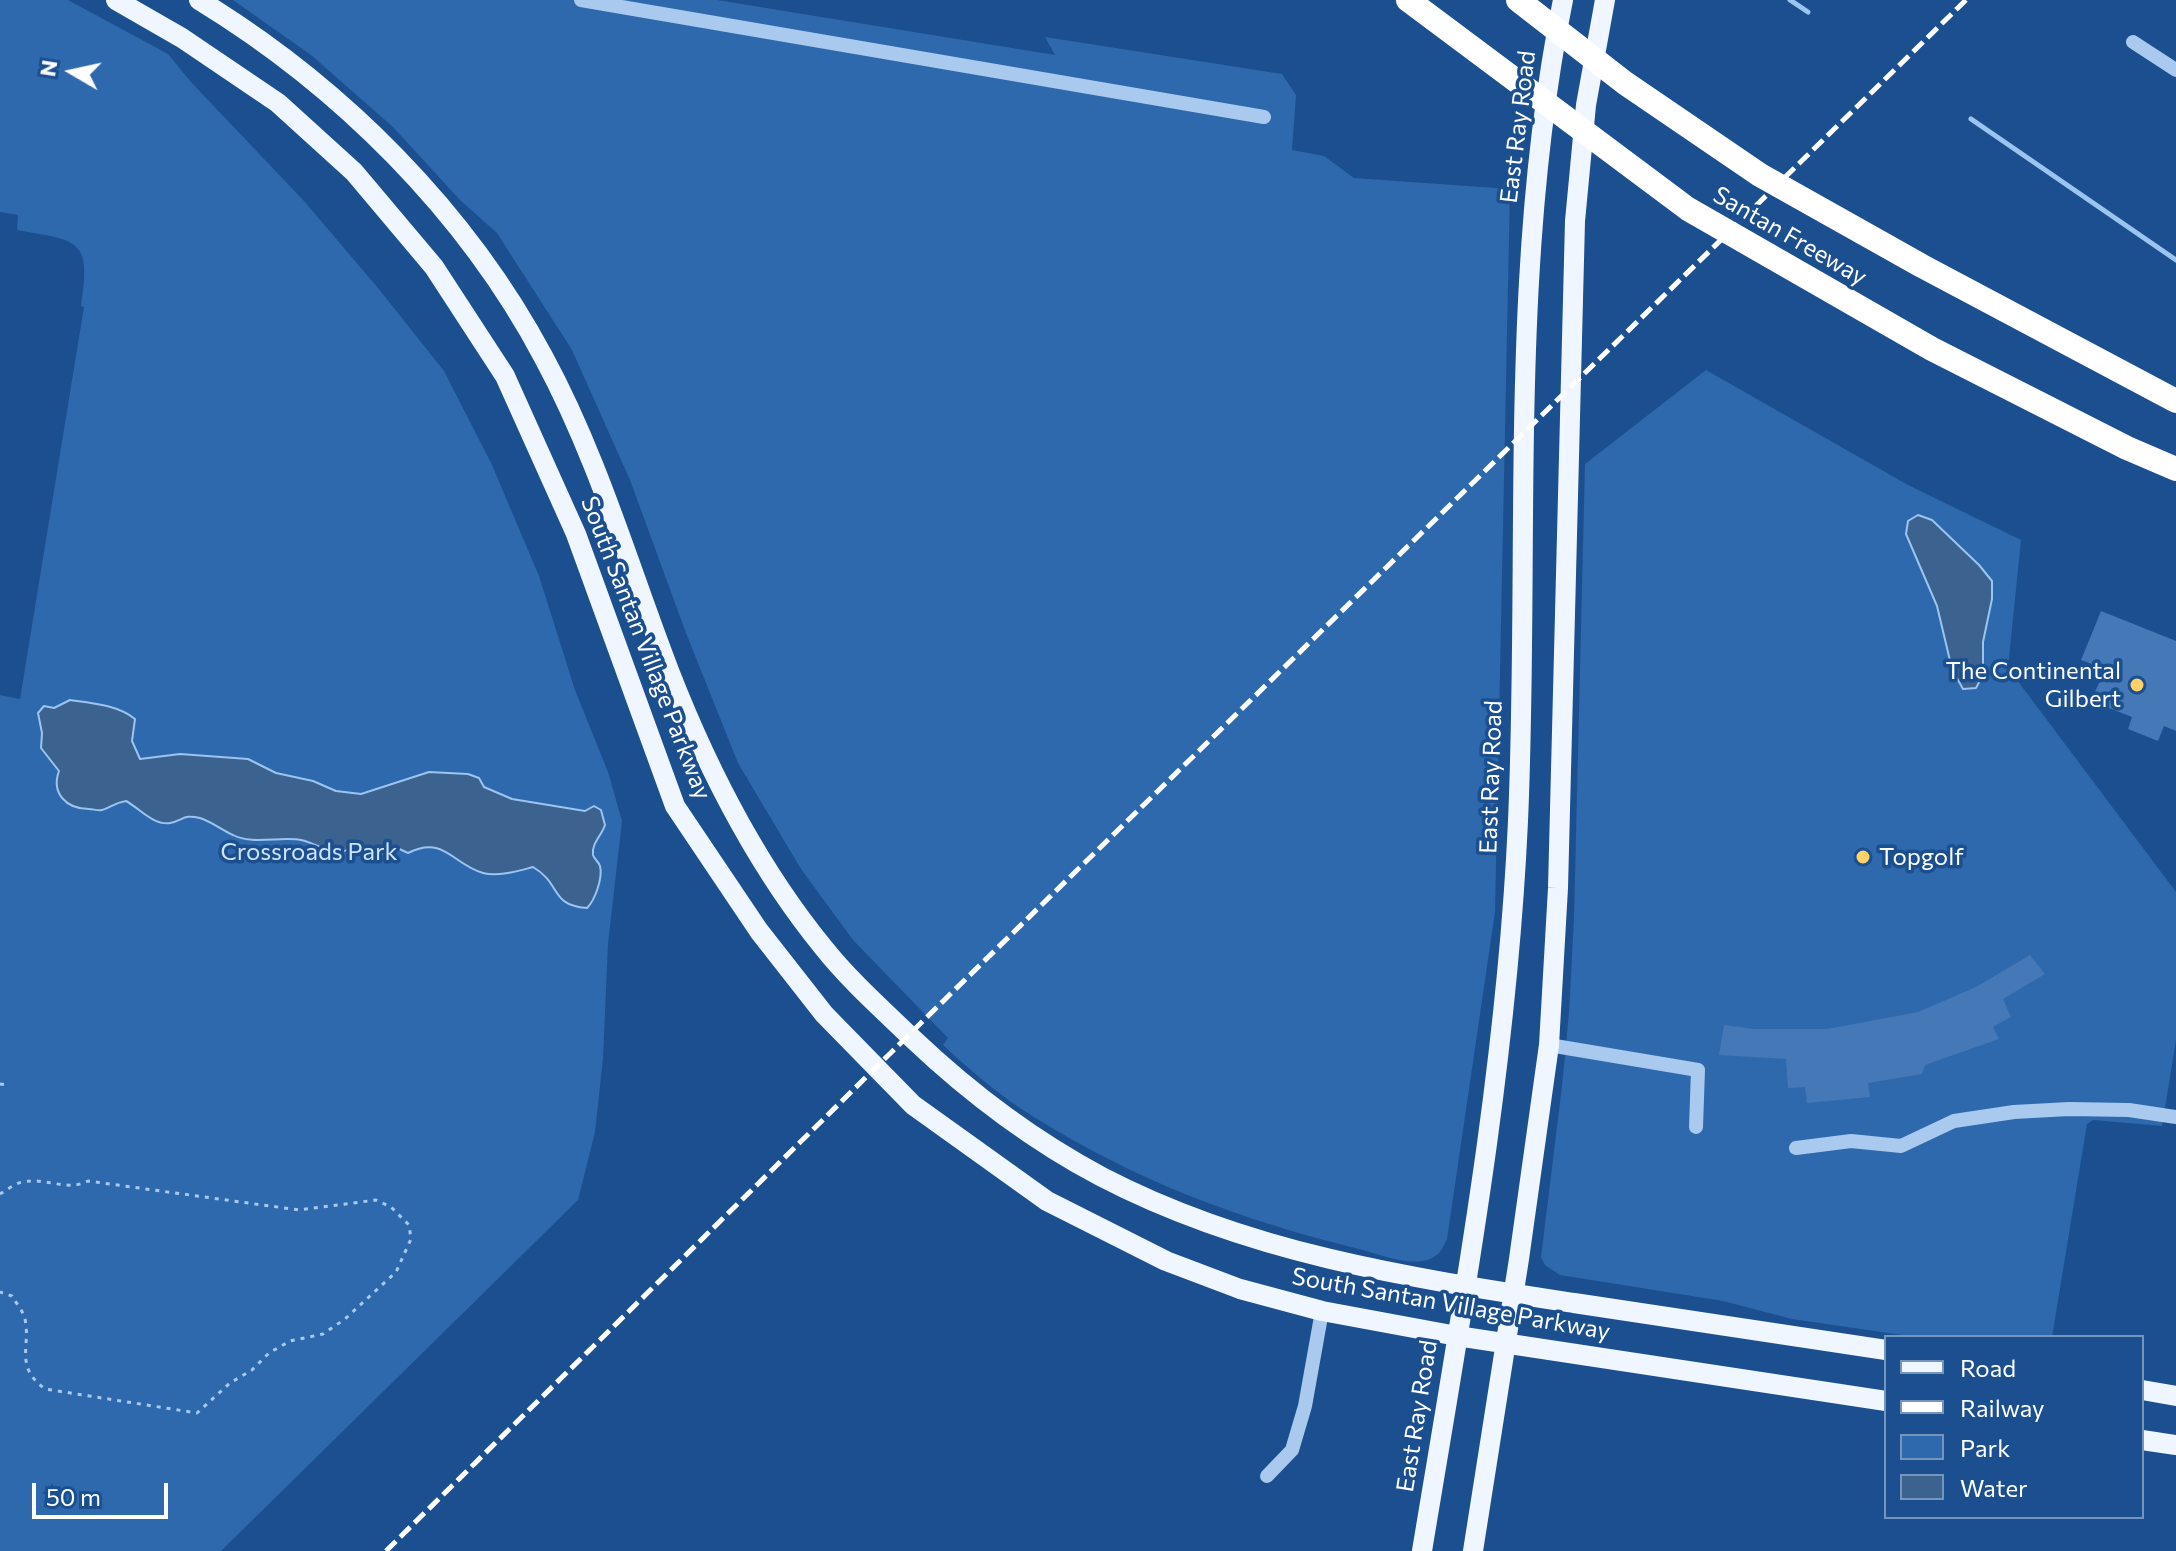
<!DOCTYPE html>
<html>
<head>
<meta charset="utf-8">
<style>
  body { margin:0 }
  #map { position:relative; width:2176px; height:1551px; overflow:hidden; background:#1b4f8f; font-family:Commissioner,sans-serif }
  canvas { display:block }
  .legend { position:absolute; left:1884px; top:1335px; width:260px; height:184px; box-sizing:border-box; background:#1b4f8f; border:2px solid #7695bc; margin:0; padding:10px 14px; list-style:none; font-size:24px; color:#fff }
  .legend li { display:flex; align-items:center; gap:16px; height:40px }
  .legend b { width:40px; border:2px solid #7695bc }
  .north { position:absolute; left:32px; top:32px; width:80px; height:80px; -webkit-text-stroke:6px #1b4f8f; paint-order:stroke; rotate:279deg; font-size:22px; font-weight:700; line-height:32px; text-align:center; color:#fff }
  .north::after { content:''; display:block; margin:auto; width:28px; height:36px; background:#fff; clip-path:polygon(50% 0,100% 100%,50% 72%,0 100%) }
  .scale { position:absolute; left:32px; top:1483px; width:136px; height:36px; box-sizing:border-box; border:4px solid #fff; border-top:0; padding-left:10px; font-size:24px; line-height:28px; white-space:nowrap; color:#fff; -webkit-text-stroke:6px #1b4f8f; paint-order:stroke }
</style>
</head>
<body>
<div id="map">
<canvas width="2176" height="1551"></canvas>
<ul class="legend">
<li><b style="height:10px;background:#f0f6ff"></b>Road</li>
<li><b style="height:10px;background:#fff"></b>Railway</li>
<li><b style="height:22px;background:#2e69ad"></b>Park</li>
<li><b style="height:22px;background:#3c6290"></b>Water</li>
</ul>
<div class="north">N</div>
<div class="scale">50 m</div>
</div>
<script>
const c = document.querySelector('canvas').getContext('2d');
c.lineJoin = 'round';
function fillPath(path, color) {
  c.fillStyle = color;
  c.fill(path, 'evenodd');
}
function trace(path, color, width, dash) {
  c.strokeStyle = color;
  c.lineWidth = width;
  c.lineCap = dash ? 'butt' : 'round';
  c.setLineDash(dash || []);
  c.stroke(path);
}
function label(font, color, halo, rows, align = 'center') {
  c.font = font + ' Commissioner,sans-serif';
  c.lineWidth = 7;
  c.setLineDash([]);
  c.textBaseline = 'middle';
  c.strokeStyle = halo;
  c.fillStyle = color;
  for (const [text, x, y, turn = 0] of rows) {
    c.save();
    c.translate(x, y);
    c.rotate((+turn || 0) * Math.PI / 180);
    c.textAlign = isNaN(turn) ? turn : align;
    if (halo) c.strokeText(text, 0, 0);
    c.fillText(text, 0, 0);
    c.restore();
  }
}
fillPath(new Path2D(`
  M0,0H68L168,54L190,81L304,201L378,288L444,371L492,465L539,576L575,690L608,772L622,821L608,944L603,1058L595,1132L578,1200L221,1551H0V695L20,699L84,307L81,306C92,238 78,241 17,230L18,215L0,212Z
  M233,0H717L1055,55L1045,37L1282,74L1296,95L1292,150L1324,156L1354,178L1510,189L1495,912L1447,1239C1443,1249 1438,1257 1427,1260C1405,1266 1376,1253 1355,1248C1241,1220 1134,1180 1034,1117C1000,1096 972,1072 943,1045L948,1038L853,940L801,869L738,763L686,633L630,480L572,350L497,233L460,200L393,127L311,55Z
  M1706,370L1908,485L2021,540L2008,668L2176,892V1040L2162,1126L2093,1120L2087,1124L2052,1337H1916L1792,1319L1723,1301L1560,1275L1545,1265L1541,1257L1562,1086L1569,1013L1574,918L1585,464Z`), '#2e69ad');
const water = new Path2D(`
  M1918,515L1932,520L1979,565L1992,581V599L1983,642V675L1976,688L1963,689L1952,669L1937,606L1906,534L1908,521Z
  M70,700C92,703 118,705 135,719L132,741L140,759L180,754L248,759L276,773L313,781L336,791L361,794L429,772L468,774L479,778L484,787L512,799L585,811L594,806L601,810L605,825C602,835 591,844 593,855C594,859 599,862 600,866C603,878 595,900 587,908C549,905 562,884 533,867C518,871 498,877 483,873C452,864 444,835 408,853L393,846L383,854L376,853L368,846C358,847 352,849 343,851C328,854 316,843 301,840C282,836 251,845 233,835C222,830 212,822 200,818C183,814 184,820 170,823C154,826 139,808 126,801C113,803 111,808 102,810C98,811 93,809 89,809C66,809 51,793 59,771L41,748L42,733L38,713L44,706L54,708Z`);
fillPath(water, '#3c6290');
trace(water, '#9cc4f0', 2);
trace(new Path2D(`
  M1790,0L1808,12
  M1971,119L2176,260`), '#9cc4f0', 5);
fillPath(new Path2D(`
  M2101,611L2176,641V731L2164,726L2158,741L2128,729L2132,717L2091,701L2105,669L2081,660Z
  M2030,955L2045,974L2003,999L2011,1017L1993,1027L1999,1039L1925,1065L1922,1074L1868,1083L1870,1097L1807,1103L1805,1087L1788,1088L1786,1059L1719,1055L1724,1025L1754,1029H1827L1918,1012L1976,987Z`), '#4478b7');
trace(new Path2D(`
  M0,1084L10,1085
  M0,1194C7,1190 15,1183 23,1182C46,1177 66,1192 88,1181L299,1210L376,1200L391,1207L409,1225L411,1239L396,1272L345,1319L323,1334L290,1341L269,1353L252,1370L230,1383L197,1413L45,1389C14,1366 31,1347 25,1319C23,1311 16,1303 12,1296L0,1292`), '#a9c9ee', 3, [4, 6]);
trace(new Path2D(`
  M581,0L1264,117
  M2133,42L2176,70
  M1549,1045L1698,1070L1696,1127
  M1796,1148L1851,1141L1901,1146L1954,1121L2014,1112L2069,1109L2129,1110L2176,1117
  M1267,1476L1292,1450L1305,1406L1322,1311`), '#a9c9ee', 14);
trace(new Path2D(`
  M116,0L182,38L278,103L354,172L434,267L505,376L576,534L675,806L759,931L824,1014L913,1105L1047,1201L1166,1261L1240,1289L1322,1311L1457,1336L1886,1401
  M199,0C340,86 466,211 544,358C598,458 629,567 670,673C708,770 757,866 823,947C850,981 883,1010 913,1039C970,1093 1032,1140 1102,1177C1250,1254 1411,1278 1574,1303C1678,1318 1782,1334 1886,1350
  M2142,1390L2176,1396
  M2142,1440L2176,1445
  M1422,1551C1462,1309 1507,1066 1518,821C1530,547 1508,270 1563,0
  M1473,1551L1519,1259L1549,1045L1558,888L1575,221L1586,105L1605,0`), '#f0f6ff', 20);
trace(new Path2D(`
  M1408,0L1688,209L1932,349L2127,448L2176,469
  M1518,0L1625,83L1760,175L1922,266L2176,401`), '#fff', 24);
trace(new Path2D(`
  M386,1551L927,1017L1966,0`), '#fff', 5, [14, 6]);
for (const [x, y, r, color] of [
  [2137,685,8,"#ffd166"],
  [1863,857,8,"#ffd166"]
]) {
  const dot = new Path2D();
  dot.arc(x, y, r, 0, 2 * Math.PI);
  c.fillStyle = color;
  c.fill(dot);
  trace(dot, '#1b4f8f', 3);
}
label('24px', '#fff', '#1b4f8f', [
  ["East Ray Road",1518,127,-83],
  ["Santan Freeway",1790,236,30],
  ["South Santan Village Parkway",646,648,69],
  ["East Ray Road",1491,777,-88],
  ["South Santan Village Parkway",1451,1304,10],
  ["East Ray Road",1417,1416,-81]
]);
label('24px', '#fff', '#1b4f8f', [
  ["The Continental",2121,671],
  ["Gilbert",2121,699],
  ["Topgolf",1879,857,"left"]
], 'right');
label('24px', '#cfe3fa', '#1b4f8f', [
  ["Crossroads Park",309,852]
]);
</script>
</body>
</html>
